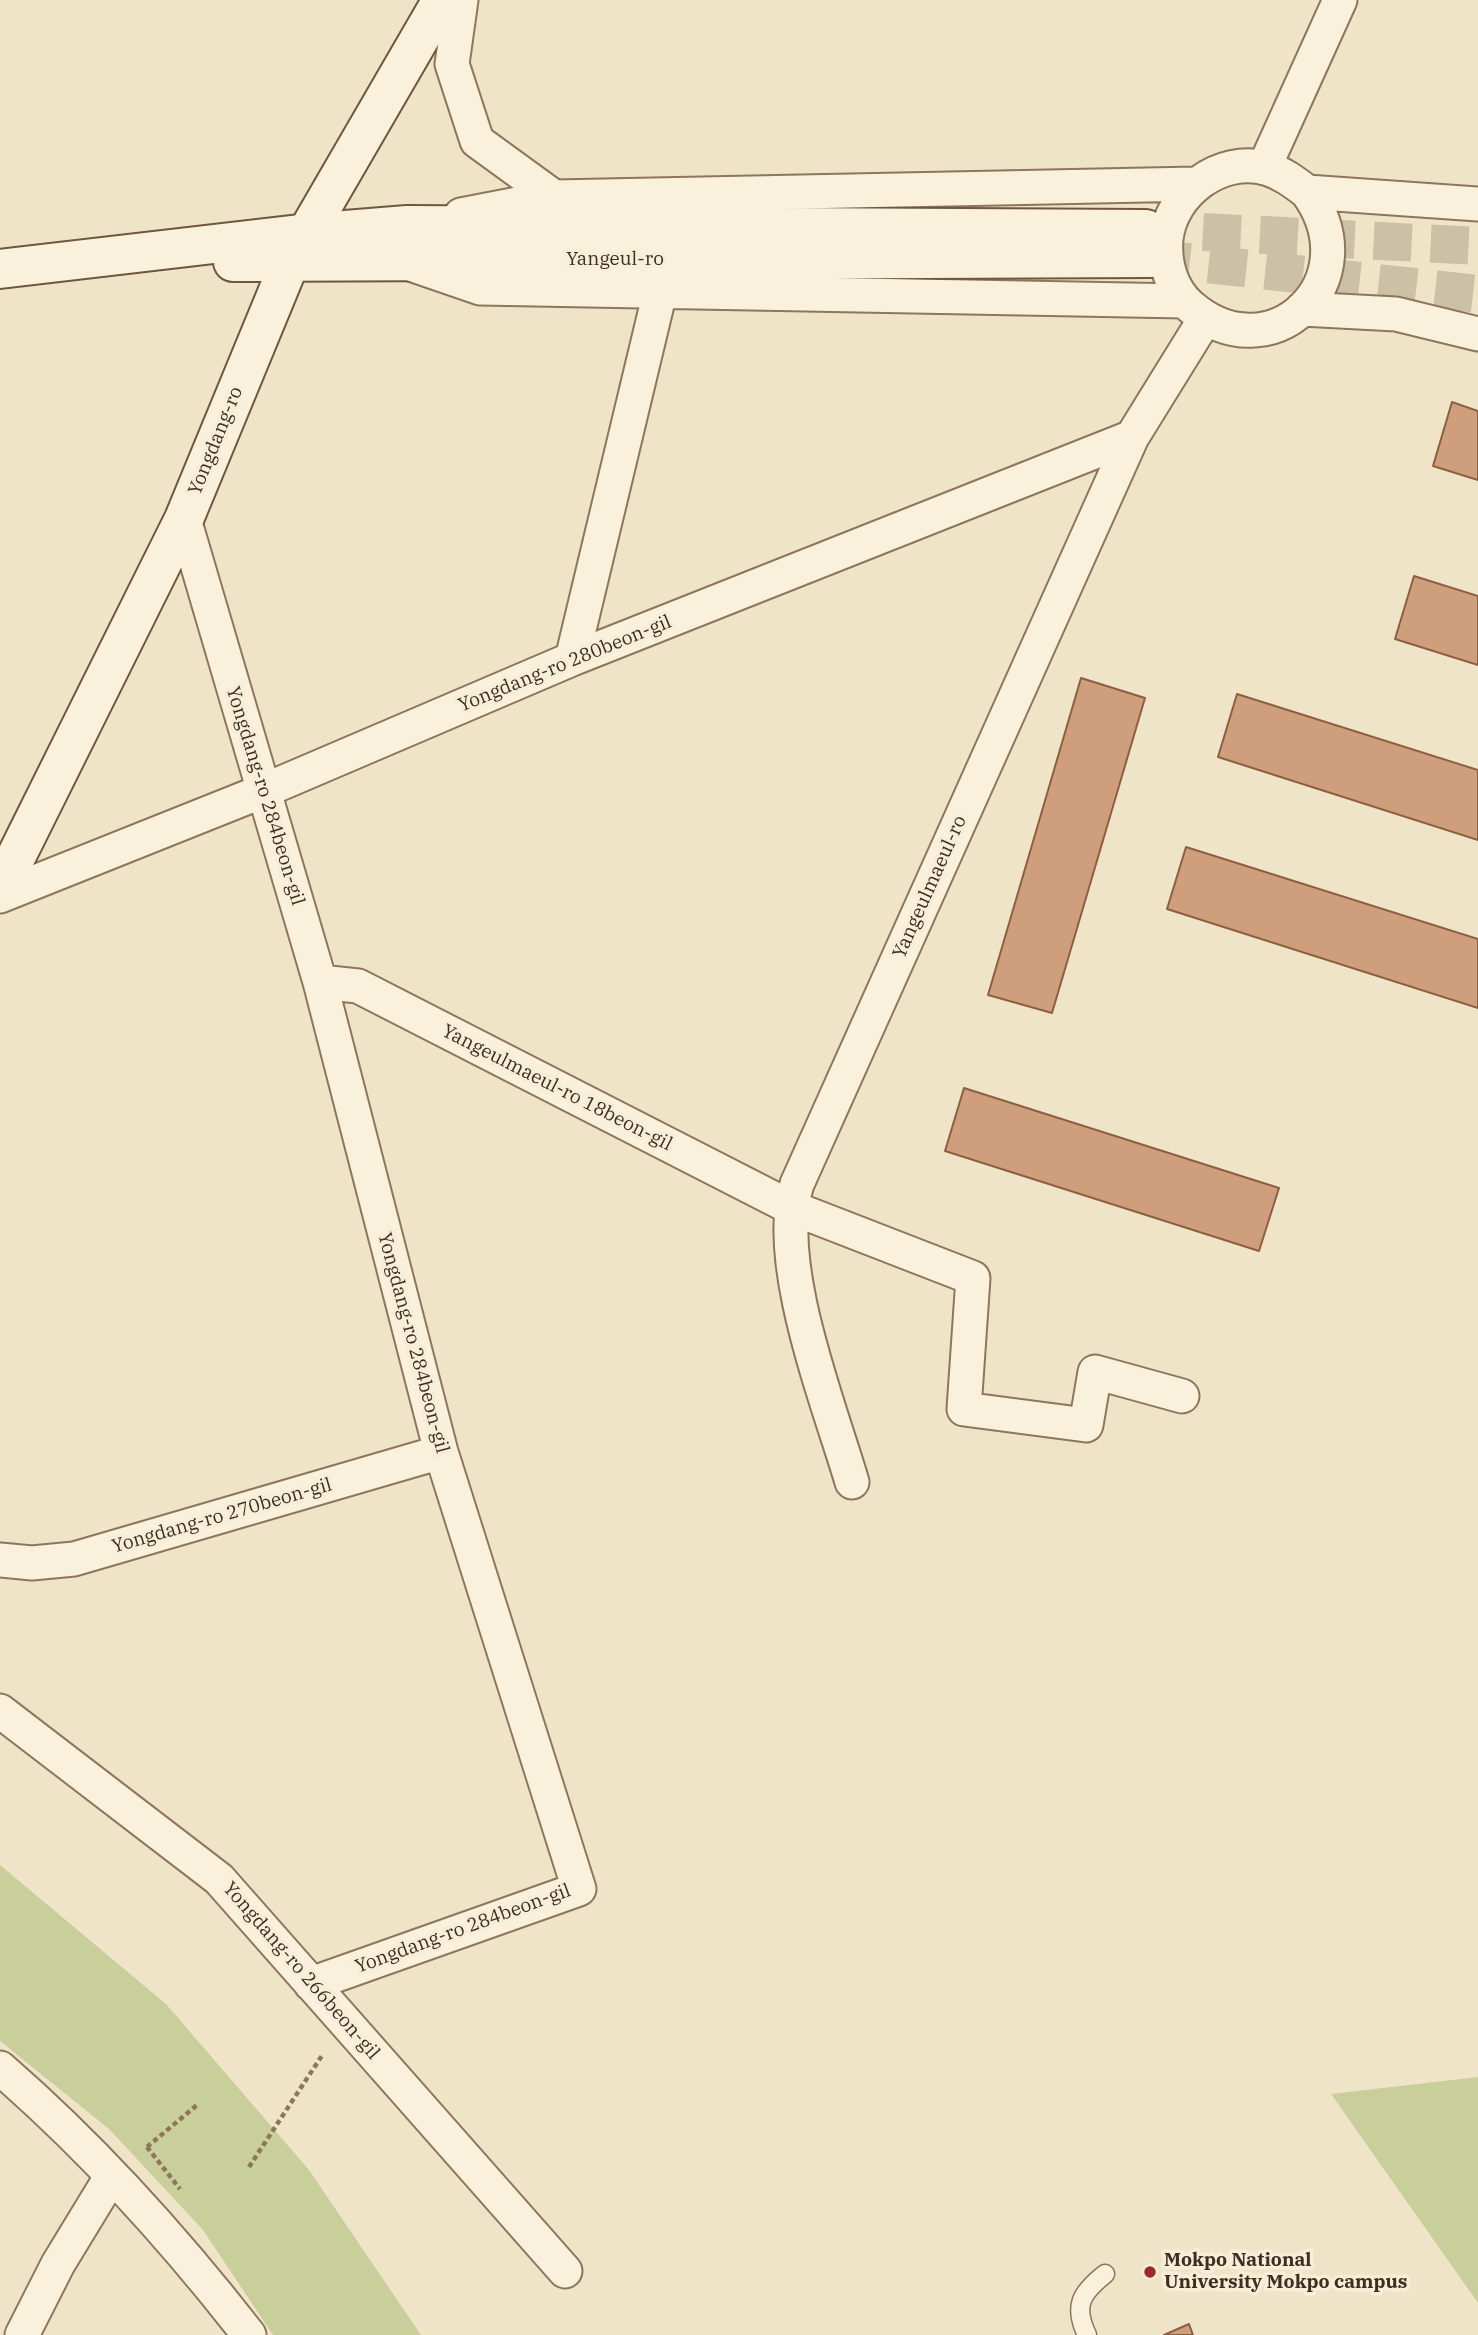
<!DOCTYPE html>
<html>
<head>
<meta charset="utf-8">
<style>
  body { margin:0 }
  canvas { display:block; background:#f0e4c8 }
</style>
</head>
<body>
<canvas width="1478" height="2335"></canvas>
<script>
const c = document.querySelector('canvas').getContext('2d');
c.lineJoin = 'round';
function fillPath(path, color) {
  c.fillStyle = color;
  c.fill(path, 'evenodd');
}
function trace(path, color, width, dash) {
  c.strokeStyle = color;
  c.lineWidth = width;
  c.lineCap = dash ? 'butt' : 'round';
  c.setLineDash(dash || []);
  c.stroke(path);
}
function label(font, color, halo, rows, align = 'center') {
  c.font = font + ' "IBM Plex Serif",serif';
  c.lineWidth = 7;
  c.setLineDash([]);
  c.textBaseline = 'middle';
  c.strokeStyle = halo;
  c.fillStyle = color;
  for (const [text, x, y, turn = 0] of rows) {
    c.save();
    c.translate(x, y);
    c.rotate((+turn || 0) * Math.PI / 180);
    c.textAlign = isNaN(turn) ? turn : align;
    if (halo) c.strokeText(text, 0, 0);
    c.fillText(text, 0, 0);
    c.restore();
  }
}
fillPath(new Path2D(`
  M0,1865L166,2004L309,2170L421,2335H273L203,2230L109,2129L0,2041Z
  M1478,2077V2303L1331,2094Z`), '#c9cf9b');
const building = new Path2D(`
  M1452,402L1478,411V480L1433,466Z
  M1414,576L1478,596V665L1395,639Z
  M1081,678L1145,698L1052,1013L988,995Z
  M1237,694L1478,770V840L1218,757Z
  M1186,847L1478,939V1008L1167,909Z
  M964,1088L1279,1188L1259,1251L945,1151Z
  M1189,2324L1193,2335H1164Z`);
fillPath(building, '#cf9f7d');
trace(building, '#8d5f41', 2);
trace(new Path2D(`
  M1146,229L1478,246
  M1152,258L1478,294`), '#ccc0a6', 38, [38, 19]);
const lane = new Path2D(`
  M1087,2335C1073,2306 1081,2293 1105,2274`);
const street = new Path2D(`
  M461,0L452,64L477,141L554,197
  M1264,168L1340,0
  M1307,192C1372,281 1270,376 1190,306C1171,289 1164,263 1166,239C1171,193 1220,156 1266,168C1282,173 1294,182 1307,192L1478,204
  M461,215L554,197L1196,184
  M413,265L480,288L1184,301
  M1302,309L1396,314L1478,334
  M184,519L320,982L441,1452L579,1889L311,1984
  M572,659L660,292
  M0,896L263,791L572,659L1132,437
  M320,982L358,986L790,1207L973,1278L964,1409L1086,1425L1095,1372L1182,1396
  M852,1482C829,1404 772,1261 797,1184L1132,437L1205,319
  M0,1560L32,1563L74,1559L441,1452
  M0,1711L219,1879L565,2271
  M0,2068C91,2147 175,2240 249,2335
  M22,2335L58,2264L111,2177`);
const secondary = new Path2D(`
  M233,262L1152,258
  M0,269L308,233L407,225L1146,229
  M0,889L184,519L290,262L442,0`);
trace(lane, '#8d765c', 21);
trace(street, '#8d765c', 37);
trace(secondary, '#6f573f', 42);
trace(new Path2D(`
  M147,2147L180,2189
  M147,2147L197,2105
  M249,2167L323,2054`), '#8d765c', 4.5, [5, 3.5]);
trace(lane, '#faf1dc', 18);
trace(street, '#faf1dc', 33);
trace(secondary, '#faf1dc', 38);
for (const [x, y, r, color] of [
  [1150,2272,7,"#9e2a2b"]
]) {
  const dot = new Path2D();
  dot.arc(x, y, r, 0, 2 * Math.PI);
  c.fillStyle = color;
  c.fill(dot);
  trace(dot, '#f7eed8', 2.5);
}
label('19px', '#3d2e20', '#f7eed8', [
  ["Yangeul-ro",615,260],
  ["Yongdang-ro",216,441,-68],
  ["Yongdang-ro 280beon-gil",565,664,-22],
  ["Yongdang-ro 284beon-gil",265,796,73],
  ["Yangeulmaeul-ro",930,887,-66],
  ["Yangeulmaeul-ro 18beon-gil",557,1088,27],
  ["Yongdang-ro 284beon-gil",413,1343,75],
  ["Yongdang-ro 270beon-gil",222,1516,-16],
  ["Yongdang-ro 284beon-gil",463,1929,-20],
  ["Yongdang-ro 266beon-gil",301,1971,49]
]);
label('bold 19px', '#3d2e20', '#f7eed8', [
  ["Mokpo National",1164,2261],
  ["University Mokpo campus",1164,2283]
], 'left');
</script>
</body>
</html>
